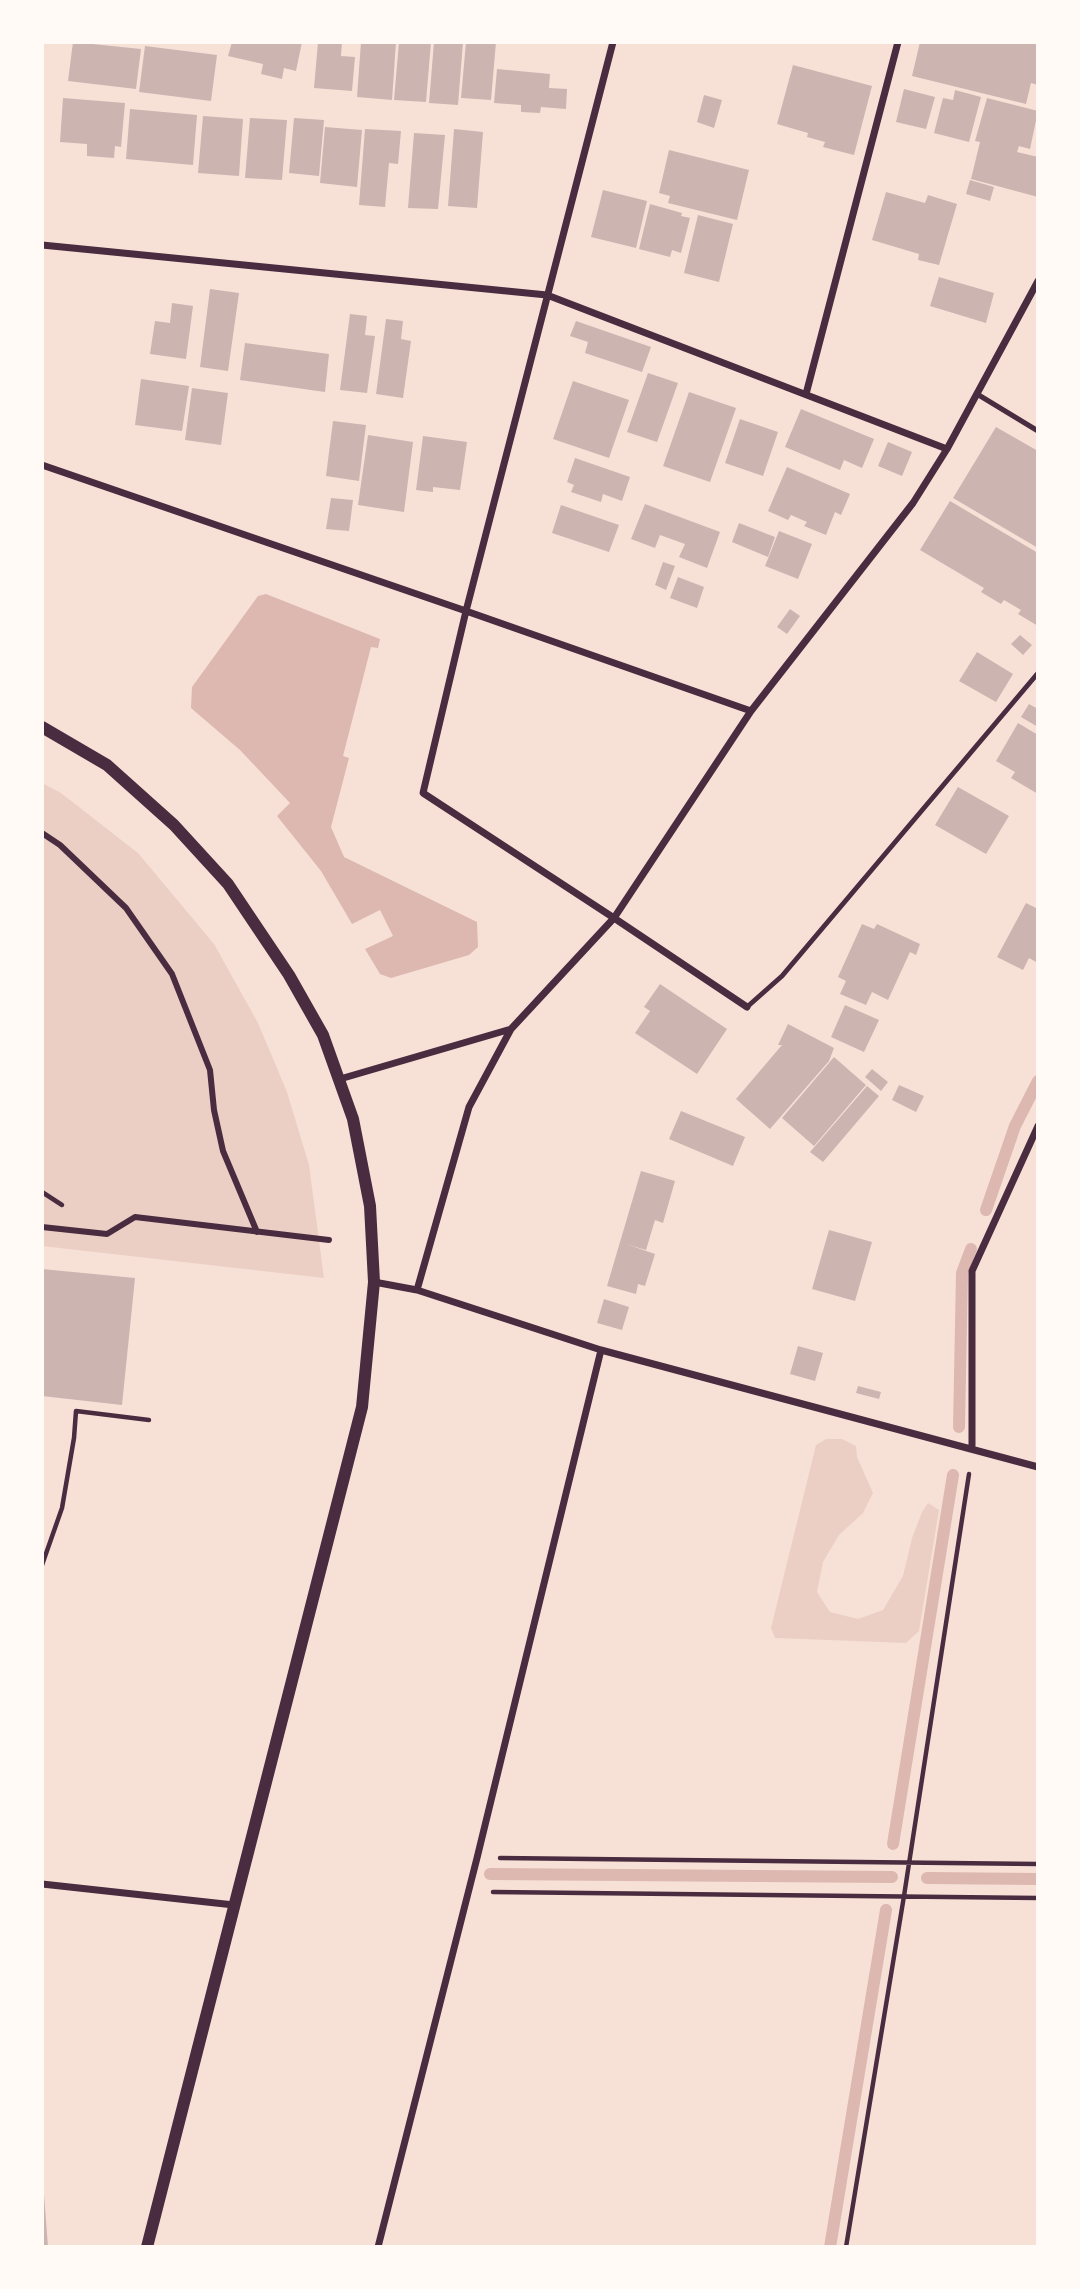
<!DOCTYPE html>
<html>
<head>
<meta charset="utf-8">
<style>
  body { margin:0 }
  #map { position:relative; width:1080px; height:2289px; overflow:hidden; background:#f7e1d7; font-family:"Golos Text",sans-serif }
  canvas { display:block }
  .frame { position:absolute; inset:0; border:44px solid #fffaf5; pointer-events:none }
</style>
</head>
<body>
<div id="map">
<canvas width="1080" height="2289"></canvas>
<div class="frame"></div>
</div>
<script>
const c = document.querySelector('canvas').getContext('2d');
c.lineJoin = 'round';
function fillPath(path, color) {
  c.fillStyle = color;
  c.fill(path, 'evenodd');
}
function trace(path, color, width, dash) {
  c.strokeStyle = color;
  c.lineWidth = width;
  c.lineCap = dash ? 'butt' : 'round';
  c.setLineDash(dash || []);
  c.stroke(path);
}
fillPath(new Path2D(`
  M42,783L61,793L138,853L214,944L258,1023L287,1092L309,1165L324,1278L42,1246Z
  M826,1439H842L856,1446L857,1457L873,1493L863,1513L839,1535L823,1562L817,1592L830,1612L858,1619L883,1610L903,1576L912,1538L922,1512L928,1503L939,1510L919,1631L906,1643L775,1638L771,1628L816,1445Z`), '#ebcfc5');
fillPath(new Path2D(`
  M266,594L380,639L378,648L371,647L343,756L349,758L331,827L344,857L477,922L478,947L469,955L391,978L380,974L365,949L393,936L380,910L352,924L321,871L277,816L290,803L240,750L191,708L192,687L258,596Z`), '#dcb8b0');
trace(new Path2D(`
  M986,1210L1015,1126L1038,1081
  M959,1427L962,1273L971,1249
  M893,1844L953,1475
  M490,1874L892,1877
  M927,1878L1038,1879
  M830,2247L886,1910`), '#dcb8b0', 12);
fillPath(new Path2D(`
  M73,42L141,49L136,89L68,81Z
  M232,42H302L296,71L284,68L282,79L261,74L263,64L228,56Z
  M318,42H342L341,56L355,57L352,91L314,88Z
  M361,42H396L392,100L357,97Z
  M399,42H431L426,102L394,100Z
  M434,42H463L458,105L429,103Z
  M466,42H496L491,100L461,98Z
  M920,42H1038V85L1031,83L1026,104L912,76Z
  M145,46L217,55L211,101L139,92Z
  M793,65L872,86L854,155L823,147L825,142L807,137L808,133L777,124Z
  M497,69L550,74L549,88L567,89L566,109L541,107L540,113L521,112V105L494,103Z
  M904,89L935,97L926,129L896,122Z
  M955,90L981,97L969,142L934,133L943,98L953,100Z
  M704,95L722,100L714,128L697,122Z
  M63,98L125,103L121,147L115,146L114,158L87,156V144L60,142Z
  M987,98L1038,111L1030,149L1019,146L1017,152L1038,157V197L971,179L980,142L975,141Z
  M130,109L197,115L193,165L126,159Z
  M203,116L243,119L239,176L198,173Z
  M250,118L287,120L282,180L245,178Z
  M294,118L324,120L319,176L289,173Z
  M325,127L362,130L357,187L320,183Z
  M365,129L401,131L398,164L389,163L385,207L359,205Z
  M454,129L483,132L477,208L448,206Z
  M414,133L445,135L438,209L408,208Z
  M669,150L749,170L737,220L668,203L670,196L659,193Z
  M970,180L994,187L990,201L966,194Z
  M603,190L647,201L636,248L591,237Z
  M886,192L925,203L928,195L957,204L939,265L918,260L919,254L872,240Z
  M650,204L682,213L681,216L690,218L681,253L672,250L670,257L639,249Z
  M698,215L733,224L719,282L684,273Z
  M939,277L994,293L986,323L930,306Z
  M210,289L239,293L228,371L200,367Z
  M172,303L193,306L186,359L150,354L155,321L170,323Z
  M350,314L367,316L365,335L375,336L367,393L340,390Z
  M386,319L403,321L401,339L411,341L403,398L376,394Z
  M576,321L651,347L642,372L585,353L588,342L570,336Z
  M245,343L329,354L325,392L240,380Z
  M648,373L678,383L657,442L627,432Z
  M141,379L189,386L182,431L135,425Z
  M573,381L629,400L609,458L553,439Z
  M192,388L228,393L221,445L185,440Z
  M689,392L736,408L710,482L663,466Z
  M801,409L874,439L862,468L844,460L840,470L785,447Z
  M740,419L778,432L763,476L725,463Z
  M333,421L366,425L359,481L326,476Z
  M996,427L1038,451V548L953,498Z
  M368,435L413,442L404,512L358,505Z
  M423,436L467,442L460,490L433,487V492L416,490Z
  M888,442L912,452L902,476L878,466Z
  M575,458L630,477L622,501L603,494L601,502L571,492L574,485L567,482Z
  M787,467L850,494L841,515L835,512L826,535L804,526L807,522L791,515L788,520L768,511Z
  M331,498L353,500L349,531L326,529Z
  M950,501L1038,553V626L1018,614L1021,610L1004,600L1001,604L981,592L984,588L920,550Z
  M645,504L720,532L707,568L679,557L685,544L660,535L655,548L631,539Z
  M561,505L619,525L609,552L552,533Z
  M739,523L775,537L768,557L732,542Z
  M779,531L812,544L798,579L765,566Z
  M663,562L675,566L666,590L655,585Z
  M678,577L704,587L697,608L670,598Z
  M790,609L800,616L787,634L777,627Z
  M1020,635L1032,645L1023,655L1011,644Z
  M977,652L1013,674L996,702L959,681Z
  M1029,704L1038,709V727L1021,717Z
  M1018,723L1038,735V794L1011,778L1015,772L996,761Z
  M958,787L1009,816L986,854L935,825Z
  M1026,903L1038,909V963L1029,958L1023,970L997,957Z
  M862,924L874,929L877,924L920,944L916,955L910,952L888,1000L872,992L866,1005L840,994L846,981L838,977Z
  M660,984L727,1029L697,1074L635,1033L650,1011L644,1007Z
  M845,1005L879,1020L864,1052L831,1037Z
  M788,1024L834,1048L829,1061L770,1129L736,1099L782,1045H778Z
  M834,1057L866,1085L814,1146L782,1118Z
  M872,1069L888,1082L881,1091L865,1077Z
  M899,1085L924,1096L916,1112L892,1100Z
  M867,1086L879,1096L823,1162L810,1152Z
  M681,1111L745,1137L733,1166L669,1139Z
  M641,1171L675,1181L663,1223L655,1220L646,1250L626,1244L655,1254L645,1286L638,1284L636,1294L607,1286Z
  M829,1230L872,1242L855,1301L812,1289Z
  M42,1269L135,1278L122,1405L42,1396Z
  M604,1299L629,1307L622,1330L597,1323Z
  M798,1346L823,1353L815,1381L790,1374Z
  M858,1386L881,1392L879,1399L856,1393Z
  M42,2194H44L48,2247H42Z`), '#ccb4b1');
trace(new Path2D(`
  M42,1192L62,1205
  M42,1565L62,1508L74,1438L76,1411L149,1420
  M500,1858L1038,1864
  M493,1892L1038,1898
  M846,2247L904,1896L969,1474`), '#4a2c40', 4.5);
trace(new Path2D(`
  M977,394L1038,431
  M747,1007L782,976L1038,673`), '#4a2c40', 5);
trace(new Path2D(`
  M42,833L60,845L126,908L172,974L210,1070L214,1110L223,1151L257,1232
  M42,1227L107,1234L135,1217L329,1240`), '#4a2c40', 6);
trace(new Path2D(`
  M42,245L547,295L947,449
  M806,394L898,42
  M42,465L466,611L751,711
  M747,1007L614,918L751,711L913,503L947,449L1038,281
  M340,1079L511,1029
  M374,1282L417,1290L601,1350L1038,1467
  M417,1290L469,1107L511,1029L614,918L423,793L466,611L613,42
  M972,1449V1271L1038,1126
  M42,1884L234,1905
  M378,2247L477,1858L601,1350`), '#4a2c40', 7);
trace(new Path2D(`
  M42,727L107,765L174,825L228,884L289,975L323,1035L353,1119L370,1206L374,1282L362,1407L147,2247`), '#4a2c40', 12);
</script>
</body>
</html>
